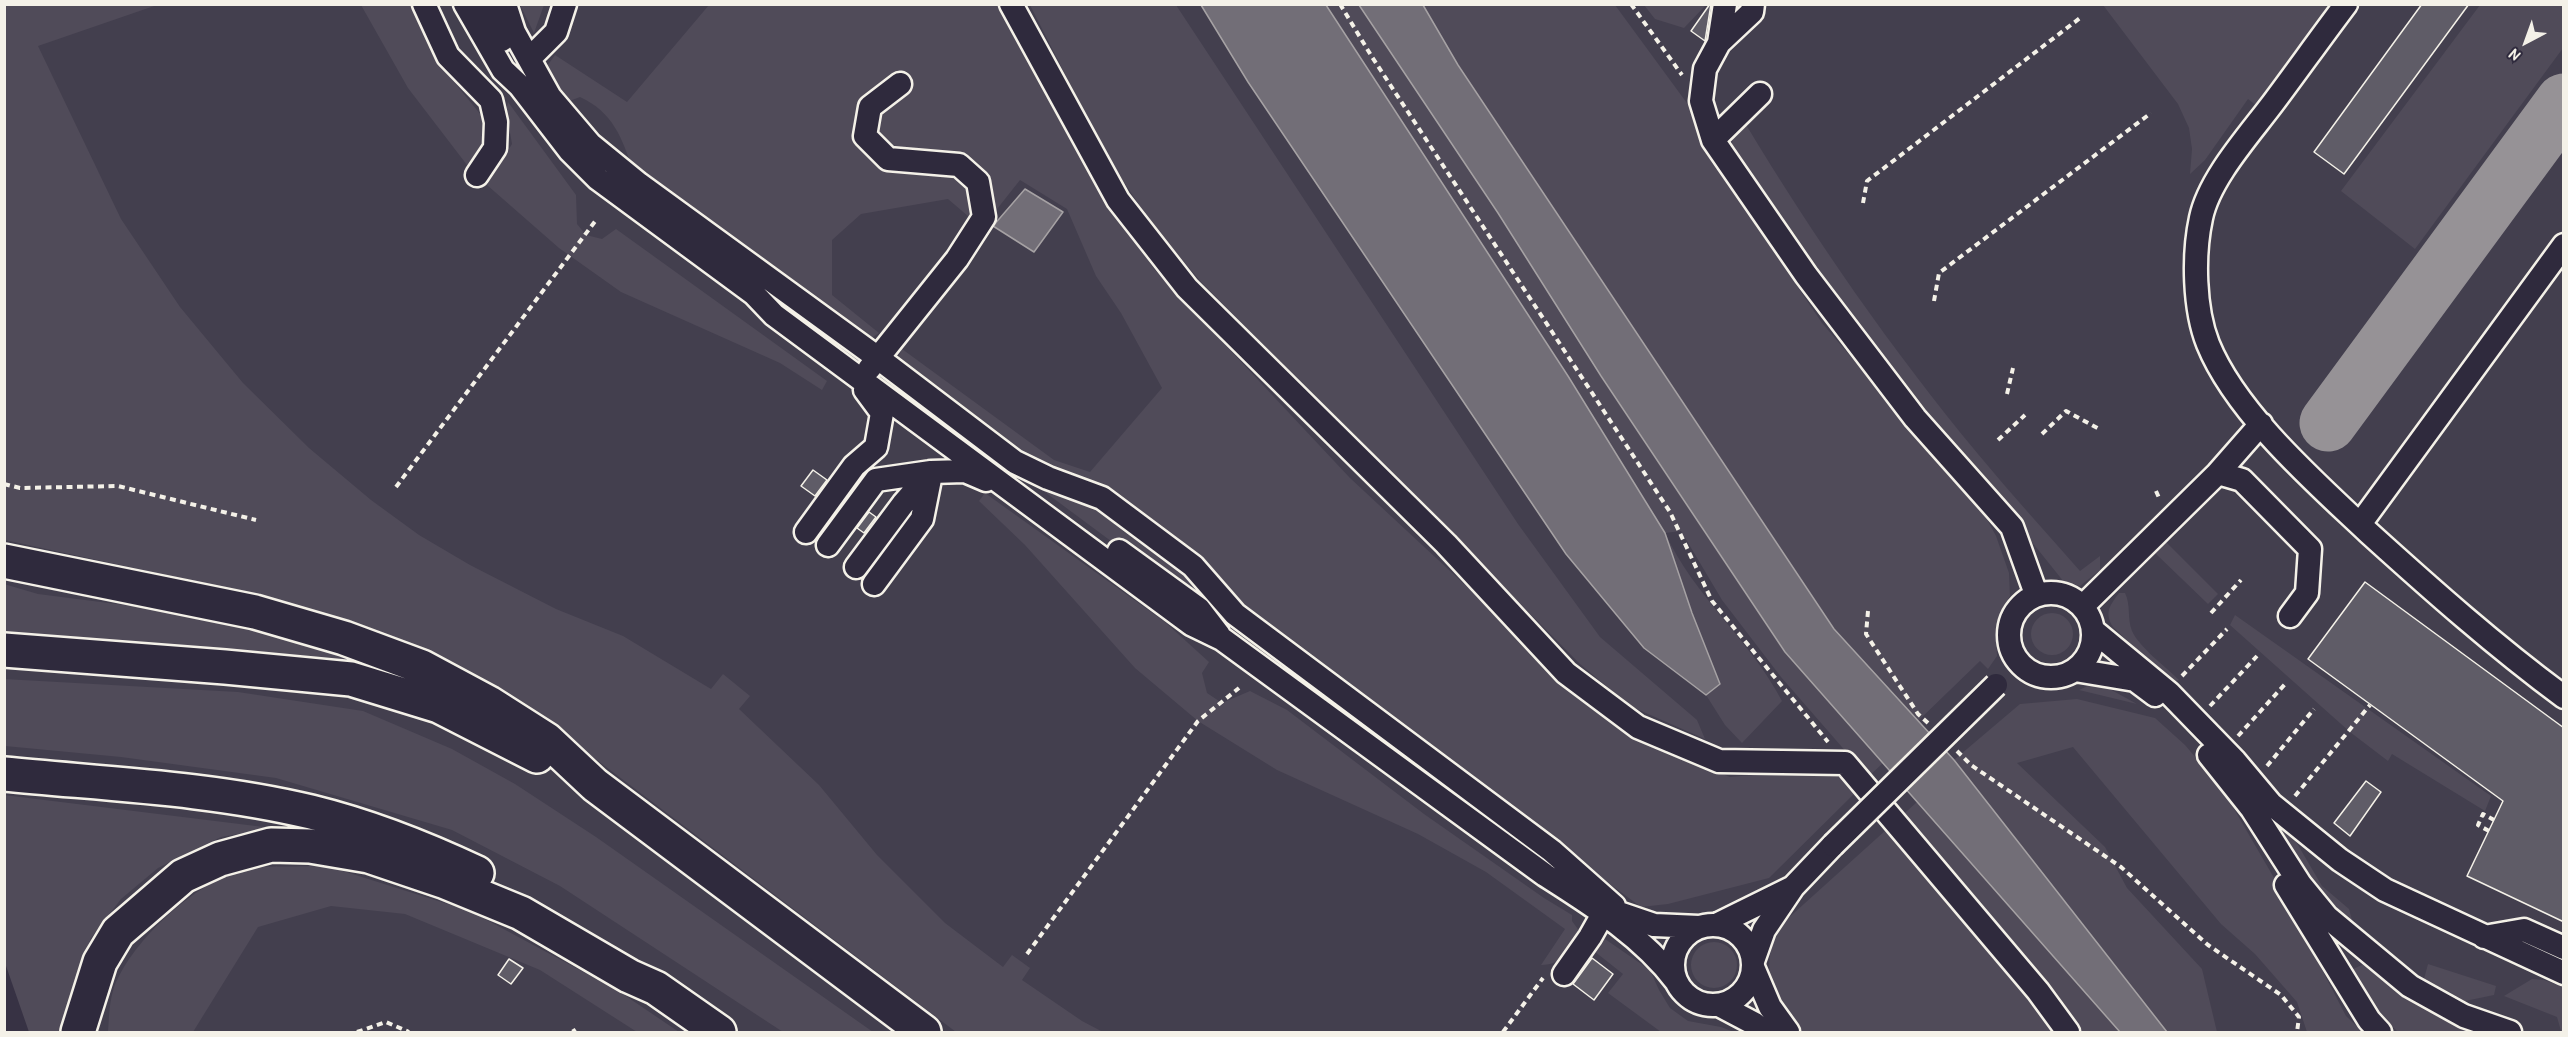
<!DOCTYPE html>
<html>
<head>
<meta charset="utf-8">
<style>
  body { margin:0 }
  #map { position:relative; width:2568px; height:1037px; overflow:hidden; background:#373244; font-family:"Patrick Hand",sans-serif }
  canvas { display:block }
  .frame { position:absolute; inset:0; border:6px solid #f4f1e8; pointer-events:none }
  .north { position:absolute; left:2496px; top:12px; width:60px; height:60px; -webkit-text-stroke:4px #2f2a3d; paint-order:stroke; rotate:221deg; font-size:16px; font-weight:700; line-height:24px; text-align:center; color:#f4f1e8 }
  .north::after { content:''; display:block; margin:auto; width:21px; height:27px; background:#f4f1e8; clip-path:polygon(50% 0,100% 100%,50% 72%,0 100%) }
</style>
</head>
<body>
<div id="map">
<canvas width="2568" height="1037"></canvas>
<div class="frame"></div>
<div class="north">N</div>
</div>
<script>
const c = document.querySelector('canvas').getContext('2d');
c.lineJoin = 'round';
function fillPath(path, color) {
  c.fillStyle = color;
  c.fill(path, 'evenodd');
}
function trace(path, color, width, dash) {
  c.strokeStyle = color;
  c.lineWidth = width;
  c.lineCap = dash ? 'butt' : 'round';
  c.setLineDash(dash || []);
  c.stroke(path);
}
fillPath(new Path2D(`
  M5,5H2563V1032H88L5,821Z`), '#433f4e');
fillPath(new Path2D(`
  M5,5H157L38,46L121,219L180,307L243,383L309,448L371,500L419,535L470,565L556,609L623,636L711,689L723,674L750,696L739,709L819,785L877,855L945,923L1003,967L1012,955L1030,968L1022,980L1082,1021L1103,1032H956L523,704L425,653L360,626L194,581L5,540Z
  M361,5H410L436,60L481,115L490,138L481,156L467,165L408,88Z
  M521,5H544L534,33L521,7Z
  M709,5H1006L1115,209L1154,269L1350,478L1606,716L1671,754L1730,777L1820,769L1839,775L1860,788L1769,878L1668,904L1641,907L1272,634L1233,599L1201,562L1016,455L906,370L898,358L902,349L1054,460L1090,472L1162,388L1121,313L1096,276L1067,209L1020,180L982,228L948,199L861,214L832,240V295L879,333L870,339L633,170C622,138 613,112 580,97L567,102L548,81L545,69L555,55L627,102Z
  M1030,5H1176L1518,524L1600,637L1697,720L1705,739L1630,706L1580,664L1201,282L1152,224L1107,157Z
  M1326,5H1359L1498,213L1601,376L1785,652L1883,763L1868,777L1781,677L1722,600L1681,531L1665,533C1694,596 1751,641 1782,701L1742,743L1725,725L1706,695L1720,684L1692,613L1665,533L1568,376Z
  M1423,5H1615L1692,110L1708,154L1822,323L1982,510L1996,536L2009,573L2010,596L2000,613L1996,633L1997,656L1988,669L1980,661L1918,721L1834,629L1458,65Z
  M1644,5H1706L1684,28L1655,19Z
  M2103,5H2332L2257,106L2248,99L2205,160L2190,174L2192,149L2189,128L2178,104Z
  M2480,5H2563V48L2415,249L2341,191Z
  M508,102L576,195L577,224L586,235L602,239L616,229L827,381L822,390L780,363L621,292L559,248L487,185L512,144L506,110Z
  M1745,123C1814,238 1892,350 1978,454C2011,494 2046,532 2080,571L2100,556V570L2080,586L2064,582L1827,287L1731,149L1734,132Z
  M1026,478L1096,503L1526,840L1546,864Z
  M985,493L1165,622L1209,662L1202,673L1207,693L1222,703L1250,691L1287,710L1424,814L1544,898L1572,915V921L1580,932C1570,949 1563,965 1541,965L1565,929L1486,872L1418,834L1277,770L1198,721L1135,668L1025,545L979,501Z
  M2166,542L2218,594L2208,604L2155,553Z
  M4,584L38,594L226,618L297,638L436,687L5,634Z
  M2119,593H2125C2131,605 2127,618 2132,631C2139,647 2166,667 2179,680L2171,682L2113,627C2104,613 2110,605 2119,593Z
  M2031 634a21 21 0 1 1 42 0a21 21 0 1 1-42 0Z
  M2235,615L2491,796L2485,811L2392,754L2388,761L2350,732L2230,625Z
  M4,679L238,692L363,711L452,749L515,784L596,837L873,1032H783L560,886L452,830L276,778L121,757L5,746Z
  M2092,684L2106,687L2137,704L2079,690Z
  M2077,699L2155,718L2185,745L2223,790L2277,883L2346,1016L2363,1032H2307L2297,1002L2255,954L2221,924L2073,747L2017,763L2105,847L2127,888L2202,969L2217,1032H2167L1954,760L2020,704Z
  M4,795L272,828L221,837L158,868L121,899L91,938L66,1012L62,1032H29L5,963Z
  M1917,802L2120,1032H1799C1774,993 1755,967 1784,922Z
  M2273,815L2295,840L2322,886L2349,909L2352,920L2348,923L2319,893L2268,820Z
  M327,866L470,911L617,990L679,1032H637L540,970L405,914L331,906L258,927L193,1032H108C109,1020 109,1004 113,991C128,944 193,885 240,870C257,865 307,867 327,866Z
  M1605,939L1650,970L1659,990L1670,1008L1688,1021L1721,1027L1734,1032H1661L1608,993L1623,974L1594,951Z
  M1691 965a23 23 0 1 1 46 0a23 23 0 1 1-46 0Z
  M2364,964C2398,993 2433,1014 2474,1032H2398L2368,1003L2351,970Z
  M2428,964L2496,986L2494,995L2465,1001L2424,979Z
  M2532,979L2544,980L2563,987V1031H2561L2557,1017L2504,996Z`), '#504b59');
const water = new Path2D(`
  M1201,5H1326L1568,376L1665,533L1692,613L1720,684L1706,695L1644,648L1566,554L1248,82Z
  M1359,5H1423L1458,65L1834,629L1954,760L2167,1032H2120L1785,652L1601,376L1498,213Z
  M1025,189L1063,212L1034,252L993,226Z`);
fillPath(water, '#726e77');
trace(water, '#a6a2a4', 1.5);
trace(new Path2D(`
  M2328,423L2564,102`), '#969296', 57);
const building = new Path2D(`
  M1710,4H1711L1705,41L1691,31Z
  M2422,4H2469L2344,174L2314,152Z
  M813,470L827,480L815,496L801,486Z
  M869,512L876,517L864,533L857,528Z
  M2365,582L2564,728V922L2467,876L2503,801L2308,659Z
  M2366,781L2381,792L2350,836L2334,823Z
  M1592,958L1613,974L1594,1000L1573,984Z
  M509,959L523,968L511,984L498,975Z`);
fillPath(building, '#5f5c67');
trace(building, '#f4f1e8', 1.5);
const minor = new Path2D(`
  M424,4L448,56L491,100L496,122L495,148L477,175
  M465,4L503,70L520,86L570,151L598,179L754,294L774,315L1191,624L1222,639L1545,875C1592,905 1642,936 1676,981
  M488,4L502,40
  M505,4L514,32L550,97L590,144L639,184L878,358L1015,462L1048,478L1102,498L1193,566L1235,614L1552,851L1614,906
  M1011,4L1118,200L1187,288L1446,544L1566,673L1638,727L1719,761L1845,763L2038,991L2068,1032
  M1725,4L1719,43L1705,69L1701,101L1713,140L1806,275L1915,418L2012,527L2036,594
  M2346,4C2321,37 2297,71 2273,103C2249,135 2209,179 2201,218C2193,255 2194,309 2208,344C2236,413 2315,482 2369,533C2432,590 2495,646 2564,697
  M1719,43L1752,12L1753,4
  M529,59L556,32L565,4
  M1713,140L1760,94
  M869,369L957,259L984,217L978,182L959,165L888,159L865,136L870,107L900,84
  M2218,473L2261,424
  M2360,524L2564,245
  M806,532L854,466L876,447L882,413L865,390
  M828,545L876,480L931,472
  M1119,551L1199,609L1219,635
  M856,567L903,504L931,472L965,471L986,480
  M874,584L922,519L931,474
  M2009 635a42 42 0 1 1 84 0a42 42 0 1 1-84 0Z
  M2083,606L2218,473L2242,480L2310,549L2307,593L2290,616
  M2094,631L2169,693L2235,761L2271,804L2340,860L2385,890L2564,973
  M2075,670L2135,680L2155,695
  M2209,755L2252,809L2300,884L2327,917L2410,986L2464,1016L2510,1032
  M2286,885L2369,1020L2380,1032
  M1604,908L1654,925L1699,927
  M1716,925L1791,888
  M1673 965a40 40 0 1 1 80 0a40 40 0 1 1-80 0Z
  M2484,937L2524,930L2564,948
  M1753,961L1764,930L1793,887L1833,845
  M1753,967L1770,1007L1788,1032
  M1564,974L1590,937L1603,914
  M1719,1005L1755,1024L1763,1032`);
const highway = new Path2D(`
  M4,561L255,612L344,638L422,667L489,703L547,740L595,785L924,1032
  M4,650L225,667L351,679L439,706L537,756
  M4,774C106,784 211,788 311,812C368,826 424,848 477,873
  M78,1032L100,962L118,932L183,876L220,859L271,845L310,846L369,856L443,881L521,913L629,976L656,988L719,1032`);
trace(minor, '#f4f1e8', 27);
trace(highway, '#f4f1e8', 38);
trace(new Path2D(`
  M1340,4L1372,57L1670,512L1712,601L1828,742
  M1631,4L1682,75
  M1863,203L1867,181L2080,18
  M1934,301L1939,273L2151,113
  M2007,394L2013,368
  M2042,434L2066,411L2101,430
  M1998,440L2025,415
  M4,484L20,488L118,486L256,520
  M396,487L596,220
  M2156,491L2160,500
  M1868,611L1866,634L1918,714L1928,723
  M2211,613L2241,580
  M2182,676L2227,629
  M2210,706L2257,656
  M2238,736L2286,683
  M1957,751L1971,765L2121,867L2208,945L2281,995L2299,1017L2297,1032
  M2267,766L2314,709
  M2295,796L2370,705
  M2489,831L2478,825L2483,814L2494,820
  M1027,954L1198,721L1239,688
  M573,1029L575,1032
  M357,1032L386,1022L409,1032
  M1503,1032L1543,978`), '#f4f1e8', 4, [6, 4.5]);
trace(minor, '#2f2a3d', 22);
trace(highway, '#2f2a3d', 33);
const minorBridge = new Path2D(`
  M1833,845L1996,685`);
trace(minorBridge, '#f4f1e8', 27, []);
trace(minorBridge, '#2f2a3d', 22);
</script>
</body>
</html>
